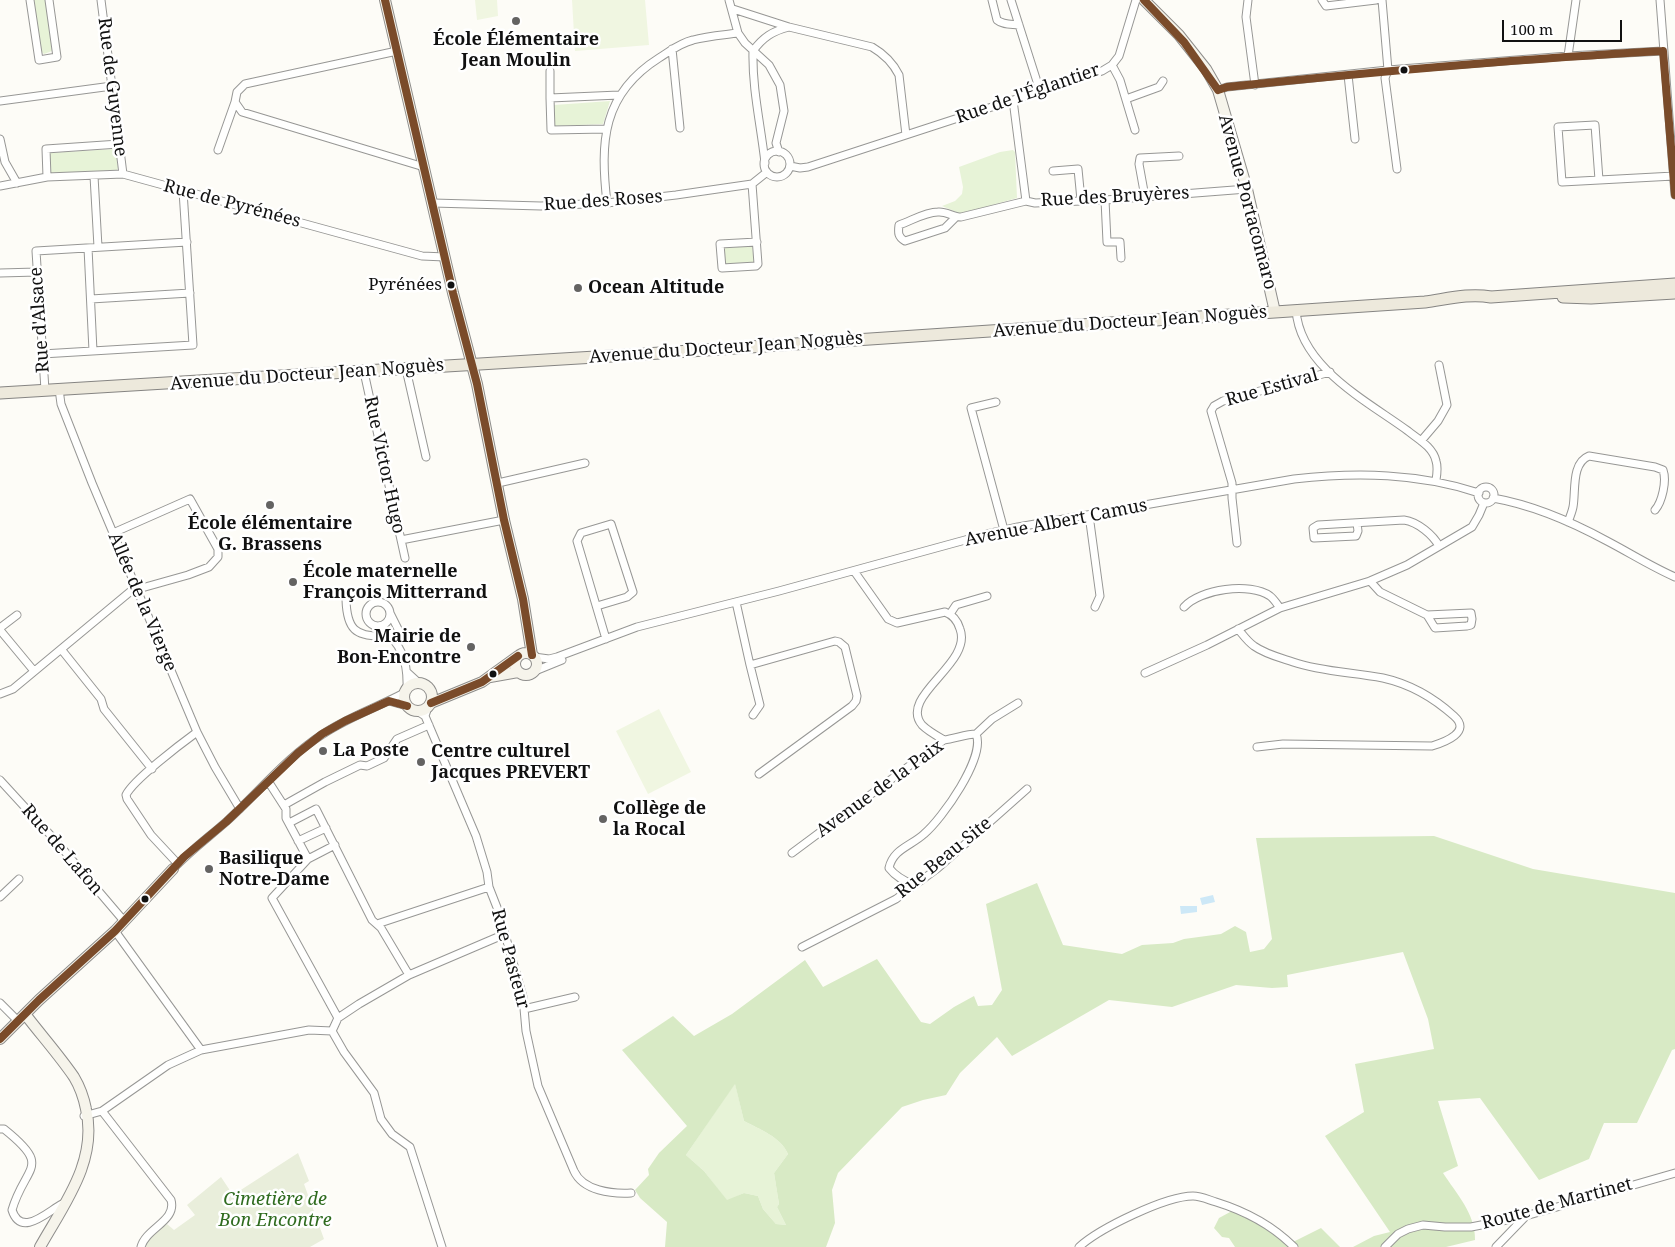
<!DOCTYPE html>
<html>
<head>
<meta charset="utf-8">
<style>
  body { margin:0 }
  #map { position:relative; width:1675px; height:1247px; overflow:hidden; background:#fdfcf7; font-family:"Noto Serif",serif }
  canvas { display:block }
  .scale { position:absolute; left:1502px; top:20px; width:120px; height:22px; box-sizing:border-box; border:2px solid #111; border-top:0; padding-left:6px; font-size:15px; line-height:18px; white-space:nowrap; color:#111; -webkit-text-stroke:4px #fff; paint-order:stroke }
</style>
</head>
<body>
<div id="map">
<canvas width="1675" height="1247"></canvas>
<div class="scale">100 m</div>
</div>
<script>
const c = document.querySelector('canvas').getContext('2d');
c.lineJoin = 'round';
function fillPath(path, color) {
  c.fillStyle = color;
  c.fill(path, 'evenodd');
}
function trace(path, color, width, dash) {
  c.strokeStyle = color;
  c.lineWidth = width;
  c.lineCap = dash ? 'butt' : 'round';
  c.setLineDash(dash || []);
  c.stroke(path);
}
function label(font, color, halo, rows, align = 'center') {
  c.font = font + ' "Noto Serif",serif';
  c.lineWidth = 5;
  c.setLineDash([]);
  c.textBaseline = 'middle';
  c.strokeStyle = halo;
  c.fillStyle = color;
  for (const [text, x, y, turn = 0] of rows) {
    c.save();
    c.translate(x, y);
    c.rotate((+turn || 0) * Math.PI / 180);
    c.textAlign = isNaN(turn) ? turn : align;
    if (halo) c.strokeText(text, 0, 0);
    c.fillText(text, 0, 0);
    c.restore();
  }
}
fillPath(new Path2D(`
  M34,0H46L52,51L44,54L41,51Z
  M610,101L603,124L555,126L554,105Z
  M114,149L117,152L118,168L117,170L50,174L49,153Z
  M1013,150L1015,152L1017,198L961,214L942,206L955,201L962,194L963,187L959,167L1000,152Z
  M752,246L754,262L725,264V248Z
  M735,1083L744,1121C759,1129 781,1137 788,1154L774,1173L779,1204L777,1207L786,1225L776,1224L763,1209L758,1196L744,1193L727,1201L704,1171L686,1155Z`), '#e7f3d7');
fillPath(new Path2D(`
  M1434,836L1533,869L1675,893V1049L1672,1050L1637,1123H1604L1589,1159L1539,1180L1480,1098L1438,1101L1458,1166L1443,1173C1456,1193 1476,1214 1475,1240L1446,1247H1353L1374,1236L1390,1232L1325,1136L1364,1112L1355,1064L1434,1049L1428,1019L1403,952L1287,975L1288,987L1272,988L1236,985L1172,1007L1109,1000L1012,1056L997,1037L960,1073L946,1095L923,1100L902,1107L838,1173L832,1190L835,1223L826,1247H665L667,1222L640,1198L635,1190L649,1175L648,1169L659,1153L687,1126L622,1050L673,1016L694,1036L732,1014L805,960L823,987L877,959L921,1022L930,1024L954,1007L974,996L978,1006L992,1005L1002,990L986,904L1037,883L1063,945L1122,954L1142,945L1173,943L1184,939L1221,934L1235,926L1246,932L1250,952L1264,949L1272,939L1256,838ZM735,1084L744,1121C759,1129 781,1137 788,1154L774,1173L779,1204L777,1207L786,1225L776,1224L763,1209L758,1196L744,1193L727,1200L704,1171L686,1155Z
  M1232,1211L1272,1231L1289,1244L1321,1228L1340,1247H1235L1229,1238L1222,1237L1214,1228L1219,1218Z`), '#d8eac5');
fillPath(new Path2D(`
  M298,1153L309,1181L304,1184L324,1239L310,1247H146C147,1236 159,1230 167,1224L174,1230L195,1215L187,1205L221,1177L233,1195Z`), '#e9eedb');
fillPath(new Path2D(`
  M475,0H497L498,16L477,20Z
  M572,0H645L649,45L575,51Z
  M659,709L691,772L648,794L616,731Z`), '#f0f6e1');
fillPath(new Path2D(`
  M1213,895L1215,902L1202,905L1200,898Z
  M1180,906H1197V912L1181,914Z`), '#cde8f7');
const street = new Path2D(`
  M30,0L39,60L57,57L49,0
  M101,0L123,174
  M729,0L738,33L745,43L769,65L780,85L784,111L776,143L779,152
  M992,0L997,20C1003,25 1011,24 1019,25
  M1011,0L1040,91
  M1248,0L1246,17L1255,85
  M1322,0L1326,6L1376,0
  M1382,0L1388,70L1385,78L1397,169
  M1660,0L1675,195
  M733,9L789,27L872,47C884,54 893,63 899,75L906,135
  M672,49L680,128
  M397,51L245,84L237,92L235,102L242,112L424,167
  M753,51C752,89 761,126 765,163
  M753,51C763,37 773,31 789,27
  M1568,56L1576,0
  M1112,65L1120,80L1135,130
  M550,71V98
  M1348,75L1355,139
  M1218,90L1227,87L1388,70L1568,56L1663,51
  M1126,99L1159,87L1163,81
  M1013,100L1026,201L1035,203L1105,200L1247,189
  M0,101L112,86
  M606,129L551,130L550,98L619,95
  M0,139L5,162L17,183
  M218,150L235,102
  M764 164a13 13 0 1 1 26 0a13 13 0 1 1-26 0Z
  M790,166L800,168L808,167L1102,71L1112,65L1119,56L1136,0
  M1053,171L1078,169L1081,200
  M94,176L98,247
  M47,177L46,149L119,144
  M1599,180L1595,125L1558,127L1562,182L1674,176
  M752,184L758,264L756,266L722,268L720,244L757,242
  M0,186L47,177L123,174L422,256L445,257
  M1145,197L1139,164L1140,158L1179,156
  M1105,200L1107,242H1120L1121,258
  M433,203L541,206L607,203L676,195L752,184L767,172
  M607,203C600,142 602,94 659,58C670,51 680,43 693,40C707,36 723,35 738,33
  M956,217L945,228L905,241C898,237 898,233 899,225C911,221 925,212 938,212C946,211 953,217 961,217L1026,201
  M88,248L93,351
  M0,273L37,272
  M91,299L190,293
  M1296,310C1300,367 1367,401 1408,431C1418,439 1433,447 1436,461C1438,467 1437,474 1436,480
  M42,354L193,345L183,191
  M406,369L426,457
  M364,372L405,558
  M59,389L61,404L92,483L197,732L215,767L240,809
  M45,390L36,251L187,242
  M996,402L971,408L1004,530
  M1421,441L1438,421L1447,405L1439,365
  M498,483L585,463
  M1478 495a8 8 0 1 1 16 0a8 8 0 1 1-16 0Z
  M1493,498C1533,505 1572,522 1607,541C1630,553 1652,567 1675,577
  M1089,515L1100,596L1095,607
  M1568,522C1570,517 1572,512 1573,507C1576,491 1571,463 1589,456L1655,467L1663,470C1667,481 1662,502 1655,510
  M1357,523L1358,531L1356,536L1314,538L1313,528L1318,525L1404,520C1418,522 1433,535 1439,546
  M401,540L504,520
  M1237,543L1232,498V483L1211,411L1214,406L1223,401L1330,372
  M854,571L888,619L897,623L945,612C953,615 958,622 960,629C973,664 898,696 922,725C928,731 937,736 944,740
  M1370,581L1380,592L1427,615L1471,613L1472,619L1471,625L1467,626L1435,628L1427,615
  M346,600C347,629 355,637 384,636C391,635 393,634 399,638
  M736,602L750,665L835,641L839,642L845,647L857,696L856,701L852,706L759,774
  M366 614a12 12 0 1 1 24 0a12 12 0 1 1-24 0Z
  M597,606L627,597L633,592L611,524L581,533L577,541L606,639
  M1184,607C1200,589 1250,582 1270,596C1274,599 1277,604 1280,608
  M390,613L399,631L398,641
  M950,614L956,605L987,596
  M379,626C401,643 408,660 407,688
  M0,628L17,615
  M1238,629C1243,635 1248,642 1254,646C1265,654 1281,658 1293,662C1322,672 1353,672 1383,678C1410,684 1434,698 1454,716C1472,732 1445,742 1432,746L1283,744L1257,747
  M0,630L34,671
  M61,649L101,699L104,709L152,769
  M534,657L549,659L557,657L637,627L779,591L987,534L1018,527L1294,479C1357,472 1419,473 1479,493
  M750,665L760,705L753,715
  M535,671L562,660
  M408,673L420,684
  M1145,673L1207,645L1280,608L1370,581L1407,565L1472,527L1479,515L1484,503
  M0,694L13,689L131,591L188,575L209,567L218,557V549L190,499L113,533
  M389,701L407,706
  M417,711L425,716L476,836L487,872L489,887L498,910L523,997L526,1031L538,1086L574,1171C583,1191 612,1194 631,1193
  M425,716L428,707
  M976,734L992,719L1018,703
  M0,780L55,840L124,921
  M268,781L286,809V818L308,859L272,898L338,1018
  M284,805L325,782L360,765L367,766L384,758L397,739L429,725
  M289,823L316,809L372,920L381,928L409,975
  M298,841L326,828
  M792,853L944,740C954,739 966,734 976,734C986,757 942,819 924,834C911,846 893,849 889,868C896,877 904,881 914,885
  M308,859L335,845
  M178,864L151,835L127,799L126,795C133,780 182,743 197,732
  M173,869C190,851 209,837 227,821C259,792 287,757 323,734C348,717 378,707 404,693
  M0,897L19,879
  M377,924L489,887
  M115,931L201,1050
  M802,947L896,899L938,868L1027,789
  M0,1003L18,1021
  M524,1009L575,997
  M332,1031L344,1052L374,1093L381,1119L392,1134L410,1147L442,1247
  M332,1031L338,1018L359,1004L409,975L505,934
  M102,1111L168,1065L201,1050L309,1030L332,1031
  M84,1116L102,1111L171,1200C177,1221 146,1228 141,1247
  M0,1129H4C53,1168 25,1165 12,1210C21,1238 47,1212 62,1204
  M1079,1247C1100,1228 1166,1196 1193,1196C1201,1196 1209,1200 1216,1202C1245,1211 1272,1225 1294,1247
  M1385,1247L1398,1234L1408,1229L1423,1225L1445,1227H1471L1522,1217L1675,1173
  M1496,1247L1524,1218`);
const secondary = new Path2D(`
  M385,0L453,293L477,384L504,520L523,599L532,655
  M1144,0L1179,35L1206,69L1218,90L1247,189L1275,312
  M515 664a11 11 0 1 1 22 0a11 11 0 1 1-22 0Z
  M490,677L518,672
  M404 697a14 14 0 1 1 28 0a14 14 0 1 1-28 0Z
  M431,703L482,682L518,656
  M25,1014C41,1035 59,1055 74,1077C80,1087 84,1099 86,1109C98,1161 64,1204 40,1247
  M0,1039L39,1000L115,931L173,869`);
const primary = new Path2D(`
  M1563,297L1591,298L1675,293
  M0,393L645,354L1425,302C1447,299 1469,293 1491,297L1675,284`);
trace(street, '#979795', 9);
trace(secondary, '#8e8d8b', 12);
trace(primary, '#858482', 13);
trace(street, '#fffffe', 7);
trace(secondary, '#f6f4eb', 10);
trace(primary, '#ede9dc', 11);
trace(new Path2D(`
  M385,0L453,293L477,384L504,520L523,599L532,655
  M1144,0L1184,42L1218,90
  M1663,51L1675,195
  M1218,90L1227,87C1372,72 1517,59 1663,51
  M431,703L482,682L518,656
  M0,1039L39,1000L115,931L184,857L226,822L298,753L322,734L345,721L389,701L407,706`), '#7a4b2a', 8);
for (const [x, y, r, color] of [
  [516,21,5,"#646362"],
  [1404,70,4.5,"#111"],
  [451,285,4.5,"#111"],
  [578,288,5,"#646362"],
  [270,505,5,"#646362"],
  [293,582,5,"#646362"],
  [471,647,5,"#646362"],
  [493,674,4.5,"#111"],
  [323,751,5,"#646362"],
  [421,762,5,"#646362"],
  [603,819,5,"#646362"],
  [209,869,5,"#646362"],
  [145,899,4.5,"#111"]
]) {
  const dot = new Path2D();
  dot.arc(x, y, r, 0, 2 * Math.PI);
  c.fillStyle = color;
  c.fill(dot);
  trace(dot, '#fff', 2);
}
label('17px', '#111', '#fff', [
  ["Pyrénées",442,285]
], 'right');
label('bold 18px', '#111', '#fff', [
  ["École Élémentaire",516,40,"center"],
  ["Jean Moulin",516,61,"center"],
  ["Ocean Altitude",588,288],
  ["École élémentaire",270,524,"center"],
  ["G. Brassens",270,545,"center"],
  ["École maternelle",303,572],
  ["François Mitterrand",303,593],
  ["Mairie de",461,637,"right"],
  ["Bon-Encontre",461,658,"right"],
  ["La Poste",333,751],
  ["Centre culturel",431,752],
  ["Jacques PREVERT",431,773],
  ["Collège de",613,809],
  ["la Rocal",613,830],
  ["Basilique",219,859],
  ["Notre-Dame",219,880]
], 'left');
label('18px', '#111', '#fff', [
  ["Rue de Guyenne",112,87,83],
  ["Rue de l'Églantier",1028,94,-19],
  ["Rue des Bruyères",1115,197,-3],
  ["Rue des Roses",603,201,-4],
  ["Avenue Portacomaro",1247,202,75],
  ["Rue de Pyrénées",232,204,15],
  ["Rue d'Alsace",40,320,-94],
  ["Avenue du Docteur Jean Noguès",1130,322,-4],
  ["Avenue du Docteur Jean Noguès",726,348,-4],
  ["Avenue du Docteur Jean Noguès",307,375,-4],
  ["Rue Estival",1272,388,-16],
  ["Rue Victor Hugo",384,465,78],
  ["Avenue Albert Camus",1056,523,-11],
  ["Allée de la Vierge",142,602,67],
  ["Avenue de la Paix",880,789,-36],
  ["Rue de Lafon",62,850,49],
  ["Rue Beau Site",944,858,-39],
  ["Rue Pasteur",510,959,75],
  ["Route de Martinet",1557,1204,-15]
]);
label('italic 18px', '#2f6b1f', '#fff', [
  ["Cimetière de",275,1200],
  ["Bon Encontre",275,1221]
]);
</script>
</body>
</html>
